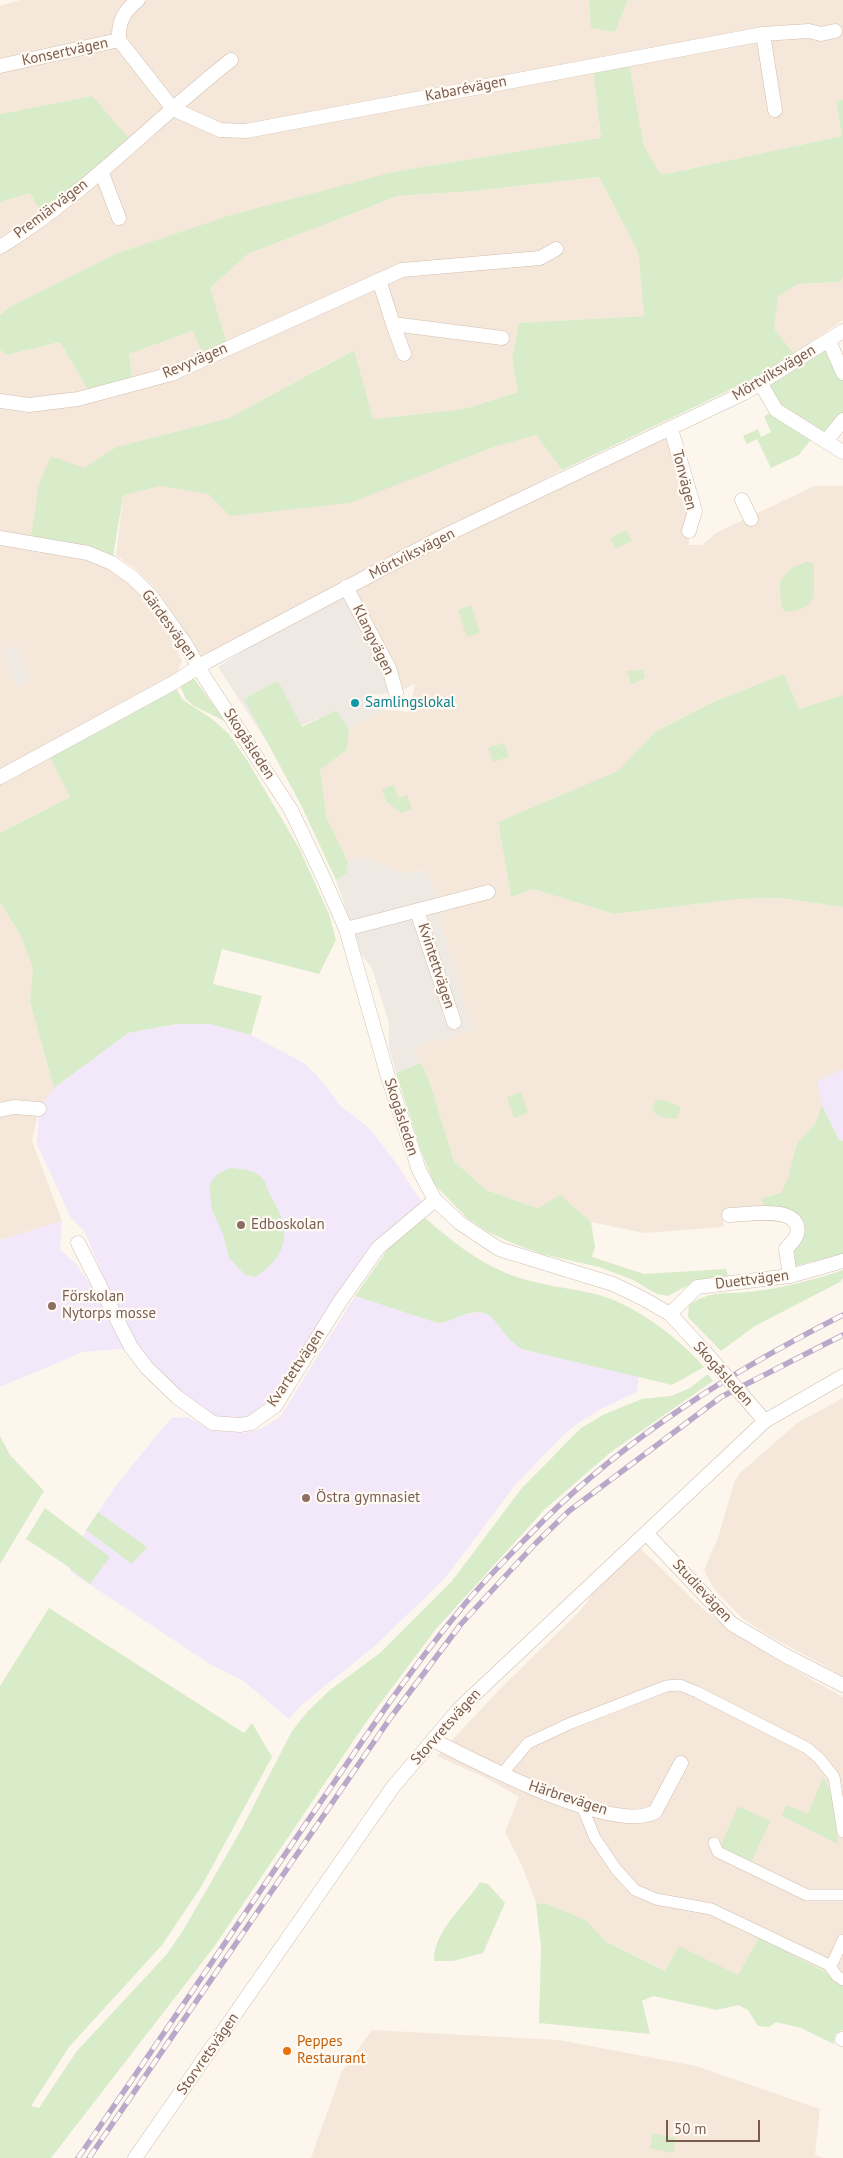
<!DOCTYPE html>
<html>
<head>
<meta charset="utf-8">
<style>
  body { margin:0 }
  #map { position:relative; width:843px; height:2158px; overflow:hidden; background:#fdf6ec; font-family:"PT Sans",sans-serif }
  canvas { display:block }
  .scale { position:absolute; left:666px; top:2120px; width:94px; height:22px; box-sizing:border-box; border:2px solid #7a5c4d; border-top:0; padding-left:6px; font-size:15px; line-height:18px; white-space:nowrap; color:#7a5c4d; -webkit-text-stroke:4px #fffaf3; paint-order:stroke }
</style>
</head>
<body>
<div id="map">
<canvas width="843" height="2158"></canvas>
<div class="scale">50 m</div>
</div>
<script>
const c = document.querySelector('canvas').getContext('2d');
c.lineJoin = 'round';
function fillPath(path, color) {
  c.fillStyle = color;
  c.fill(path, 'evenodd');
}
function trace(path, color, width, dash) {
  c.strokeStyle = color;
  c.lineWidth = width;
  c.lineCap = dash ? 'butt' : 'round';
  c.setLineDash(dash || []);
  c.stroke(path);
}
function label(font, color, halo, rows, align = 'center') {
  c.font = font + ' "PT Sans",sans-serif';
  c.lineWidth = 4.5;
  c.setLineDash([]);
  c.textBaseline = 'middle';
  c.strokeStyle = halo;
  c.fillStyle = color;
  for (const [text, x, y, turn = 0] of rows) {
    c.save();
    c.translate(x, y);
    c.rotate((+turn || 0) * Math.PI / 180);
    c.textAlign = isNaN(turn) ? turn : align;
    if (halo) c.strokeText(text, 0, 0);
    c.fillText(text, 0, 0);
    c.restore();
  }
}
fillPath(new Path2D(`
  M20,0H589L591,28L615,32L628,0H843V100L836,102L842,136L661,175L644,146L629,64L593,71L601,138L397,171L115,254L9,307L0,315V202L30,193L44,217L92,96L0,114V6Z
  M599,177L638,252L644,316L520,323L512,359L518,392L464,409L373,419L353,350L229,418L116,447L84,469L88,553L152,597L182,661L173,683L70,797L0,833V350L7,355L60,342L91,395L133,383L129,354L193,331L210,288L248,254L398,196L473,191Z
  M843,276V320L794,354L774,328L777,296L798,284L841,282Z
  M671,429L695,511L689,531V545H702L716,533L814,486H843V695L799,709L783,675L713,702L655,732L619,771L498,822L511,897L533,889L614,914L739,899L780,898L843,907V1141L822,1105L815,1124L797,1144L788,1178L781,1193L761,1198L765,1208L722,1212L724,1227L644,1233L591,1222L560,1196L538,1208L486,1190L454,1161L429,1080L413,1048L472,1030L439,915L437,898L426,870L405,874L363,857L348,862L327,818L320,770L347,750L349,729L357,722L386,710L409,712L415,684L396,693L346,587Z
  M536,435L562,470L203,659L156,589L137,570L116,555L123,496L160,486L208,494L230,516Z
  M0,902L21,936L33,968L30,1002L54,1088L39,1109L32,1141L62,1221L0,1240Z
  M843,1398V1676L764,1633L742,1618L714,1589L704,1570L718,1538L734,1483L739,1474L797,1423Z
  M639,1547L702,1608L728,1629L772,1657L843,1697V1986L825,1972L759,1937L738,1976L679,1947L666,1971L605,1941L586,1921L548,1904L536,1903L523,1868L505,1832L519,1797L486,1778L437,1756L503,1686L581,1610L603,1579Z
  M372,2030L559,2040L696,2066L820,2109L815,2155L825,2158H311L342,2071Z`), '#f5e8da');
fillPath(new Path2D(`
  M346,587L396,693L373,695L386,710L357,722L349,729L336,710L267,742L218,667Z
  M17,645L30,681L17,686L3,650Z
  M363,857L405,874L427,870L437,898L439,915L473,1030L413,1048L421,1063L396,1073L389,1048V1023L372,968L362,955L336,880L347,873L348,862Z`), '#efe9e4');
fillPath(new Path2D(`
  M177,1024H210L251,1035L304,1063L316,1074L340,1105L369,1128L394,1160L425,1207L378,1248L261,1416L213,1423L131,1348L83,1352L0,1387V1240L62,1221L60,1249L77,1265L130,1344L85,1232L71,1218L37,1144L39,1109L54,1088L128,1033Z
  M843,1069V1141L839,1140L822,1105L817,1081Z
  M355,1296L437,1323H444L455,1317L475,1312L488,1313L496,1320L505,1334L521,1349L639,1376L637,1392L601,1409L578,1423L562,1436L516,1484L445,1578L375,1646L300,1706L289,1719L242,1680L208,1663L71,1572V1566L86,1530L117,1484L172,1417L189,1418L214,1431L243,1433L263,1428L280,1417Z`), '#f3e8fa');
fillPath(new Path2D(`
  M589,0H628L615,32L591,28Z
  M629,64L644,146L661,175L842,136L836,101L843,100V276L841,282L798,284L778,296L774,328L794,354L753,379L562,470L536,435L493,447L350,503L230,516L208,494L160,486L123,496L112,563L30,543L39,484L51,456L84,468L116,447L229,418L354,350L373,419L464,409L518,392L512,359L519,323L644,316L638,252L599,177L473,191L398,196L248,254L210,288L228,348L204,358L193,331L129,354L133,384L91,395L60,342L7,355L0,350V315L9,307L115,254L231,215L397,171L601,138L593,70Z
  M92,96L133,143L44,218L30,193L0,202V114Z
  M829,341L843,373V420L826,441L815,434L799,455L771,468L757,439L747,444L743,436L758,429L761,437L771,432L764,416L776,411L761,384Z
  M626,530L632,541L616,549L610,538Z
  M808,561L814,565C813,594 821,609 785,612L781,605L780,581L792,568Z
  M471,605L480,633L467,637L458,610Z
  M643,670L645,678L631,685L627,671Z
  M784,674L799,709L843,695V907L780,898L739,899L614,914L533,889L511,897L498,822L618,771L655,732L713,702Z
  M192,676L226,722L194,706L186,699L179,684Z
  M278,681L302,727L336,710L349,729L347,750L320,770L327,818L348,862L347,873L336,880L301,805L244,699Z
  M173,683L183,700L211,718L229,734L247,760L299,848L329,914L336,940L319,974L222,949L213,984L262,996L251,1035L210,1024H177L128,1033L54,1088L30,1002L33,968L21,936L0,902V833L70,797L47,751Z
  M504,743L509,757L493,762L488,748Z
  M394,785L398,798L407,795L412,809L401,813L386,801L382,789Z
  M421,1063L429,1080L454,1161L486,1190L538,1208L560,1195L591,1222L595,1247L592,1257L644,1274L726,1269L728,1277H713L694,1282L668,1296L657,1294L633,1280L599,1267L542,1254L512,1243L488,1232L467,1218L434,1184L420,1148L396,1073Z
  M521,1092L528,1113L514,1118L507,1097Z
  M657,1100H664L681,1107L676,1119L661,1117L654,1112L652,1106Z
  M822,1105L839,1140L843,1141V1254L795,1266C788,1246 805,1244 805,1224C791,1209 786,1205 765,1208L761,1198L781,1193L788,1178L797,1143L815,1124Z
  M230,1168C241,1169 252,1169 260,1176C265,1180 267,1187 269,1193C279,1211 291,1231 280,1252C275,1262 265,1270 256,1277L245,1275L229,1258L223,1234L212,1210L209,1185L217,1174Z
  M425,1218C451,1240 475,1260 506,1273C534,1285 566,1287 595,1294C633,1303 679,1338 704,1367L672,1385L521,1349C515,1344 508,1339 504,1333C492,1317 489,1308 466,1314C456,1317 447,1323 437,1323L355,1296L390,1246Z
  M843,1270V1278L840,1282L755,1326L721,1351L688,1317L689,1305C714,1289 721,1295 748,1292C780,1289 813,1280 843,1270Z
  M708,1374L713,1381L611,1452L545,1509L436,1629L364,1725L214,1947L51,2158H0V1686L49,1608L244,1733L252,1723L272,1757L201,1887L162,1945L69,2047L31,2106L39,2108L76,2052L167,1954L184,1929L241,1830L292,1731L308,1711L330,1690L380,1653L452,1581L521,1489L581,1428L605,1414L642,1399L671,1396L690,1388Z
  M0,1436L10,1455L44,1491L0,1564Z
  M45,1508L110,1557L90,1584L63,1563L26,1539Z
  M98,1512L147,1547L132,1564L86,1530Z
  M823,1777L832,1794L838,1844L782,1816L786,1805L808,1814Z
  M738,1806L770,1821L752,1861L720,1847Z
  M480,1882L488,1884L505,1903L483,1953L453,1961H434C433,1931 465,1906 480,1882Z
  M536,1903L548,1904L587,1921L605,1941L665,1971L679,1946L738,1975L759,1937L825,1972L843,1986V2030L835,2034L834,2044L801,2028L776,2022L769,2027L758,2026L748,2010L738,2005L717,2010L653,1996L642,2001L650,2034L539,2023L541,1947Z
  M653,2133L676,2138L673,2153L650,2148Z`), '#d8ecc9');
const pedestrian = new Path2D(`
  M502,1774L528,1743L571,1723L666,1686L680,1685L697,1692L807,1748L819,1758L834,1777L843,1832
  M582,1806L595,1838L616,1869L635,1890L656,1899L711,1909L829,1965L833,1962L843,1940
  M714,1843L718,1852L807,1895H843
  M829,1965L837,1976L843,1980`);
const minor = new Path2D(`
  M763,34L775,110
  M119,40C118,22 124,11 138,0
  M0,66L119,40L173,109L220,130L246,131L763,34L809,31L821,34L835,31
  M101,171L119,218
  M0,247C85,195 153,121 231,60
  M379,280L393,324L502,338
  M393,324L404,354
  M829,341L843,373
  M761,384L776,410L843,452
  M0,401L29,405L78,399L171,374L402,270L540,258L556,249
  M671,429L695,511L689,531
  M826,441L843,420
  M742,500L751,519
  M0,538L88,553L112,563L133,578L152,597L186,645L205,678L291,810L323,877L346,929L388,1077L419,1170L435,1200L460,1223L499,1249L613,1284L642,1298L670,1314L705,1352
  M346,587L389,668L396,693
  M0,777L173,683L208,661L448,534L744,393L843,331
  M417,911L454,1022
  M346,929L488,892
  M0,1110L14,1107L39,1109
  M729,1215C745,1215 792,1206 797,1226C800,1236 792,1242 786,1249L790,1276
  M78,1243L131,1347L147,1368L177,1397L213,1423L240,1425L251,1423L275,1406L339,1303L378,1248L435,1200
  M670,1314L697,1287L790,1276L843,1261
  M744,1397L765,1421
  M646,1533L732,1624L788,1657L843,1685
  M433,1740C475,1761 613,1835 655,1812L681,1763
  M842,2039H843
  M135,2158L393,1787L460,1708L765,1421L843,1376`);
trace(pedestrian, '#d1beb0', 12);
trace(minor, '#d1beb0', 15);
trace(pedestrian, '#fff', 11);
trace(minor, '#fff', 14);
const rail = new Path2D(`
  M78,2158C155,2047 231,1934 307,1822C356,1751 404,1677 460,1610C485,1579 515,1550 543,1521C630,1435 734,1370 843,1315
  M89,2158L391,1717L461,1624L535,1544L569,1511L721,1397L843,1335`);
trace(rail, '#b9a8c9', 5.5);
trace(rail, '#fffaf3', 4, [11]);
const minorBridge = new Path2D(`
  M705,1352L744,1397`);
trace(minorBridge, '#d1beb0', 15, []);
trace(minorBridge, '#fff', 14);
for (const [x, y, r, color] of [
  [355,703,5,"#0f9aa8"],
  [241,1225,5,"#8d6e63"],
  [52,1306,5,"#8d6e63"],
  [306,1498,5,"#8d6e63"],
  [287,2051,5,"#e8710a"]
]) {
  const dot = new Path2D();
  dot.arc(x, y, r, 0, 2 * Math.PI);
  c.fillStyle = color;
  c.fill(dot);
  trace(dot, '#fffaf3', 2);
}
label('15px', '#7a5c4d', '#fffaf3', [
  ["Konsertvägen",65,52,-12],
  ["Kabarévägen",466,89,-11],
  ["Premiärvägen",51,209,-37],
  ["Revyvägen",195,361,-23],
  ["Mörtviksvägen",774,373,-31],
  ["Tonvägen",684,480,76],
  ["Mörtviksvägen",412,554,-27],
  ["Gärdesvägen",169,625,54],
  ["Klangvägen",373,640,64],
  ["Skogåsleden",249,744,57],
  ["Kvintettvägen",436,966,72],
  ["Skogåsleden",401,1117,72],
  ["Duettvägen",752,1280,-7],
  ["Kvartettvägen",296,1368,-56],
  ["Skogåsleden",723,1374,48],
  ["Studievägen",702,1591,47],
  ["Storvretsvägen",446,1727,-48],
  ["Härbrevägen",568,1798,18],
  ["Storvretsvägen",208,2054,-55]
]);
label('15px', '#0d838f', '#fffaf3', [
  ["Samlingslokal",365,703]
], 'left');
label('15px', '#785e54', '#fffaf3', [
  ["Edboskolan",251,1225],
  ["Förskolan",62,1297],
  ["Nytorps mosse",62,1314],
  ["Östra gymnasiet",316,1498]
], 'left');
label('15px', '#c56008', '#fffaf3', [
  ["Peppes",297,2042],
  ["Restaurant",297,2059]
], 'left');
</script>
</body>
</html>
